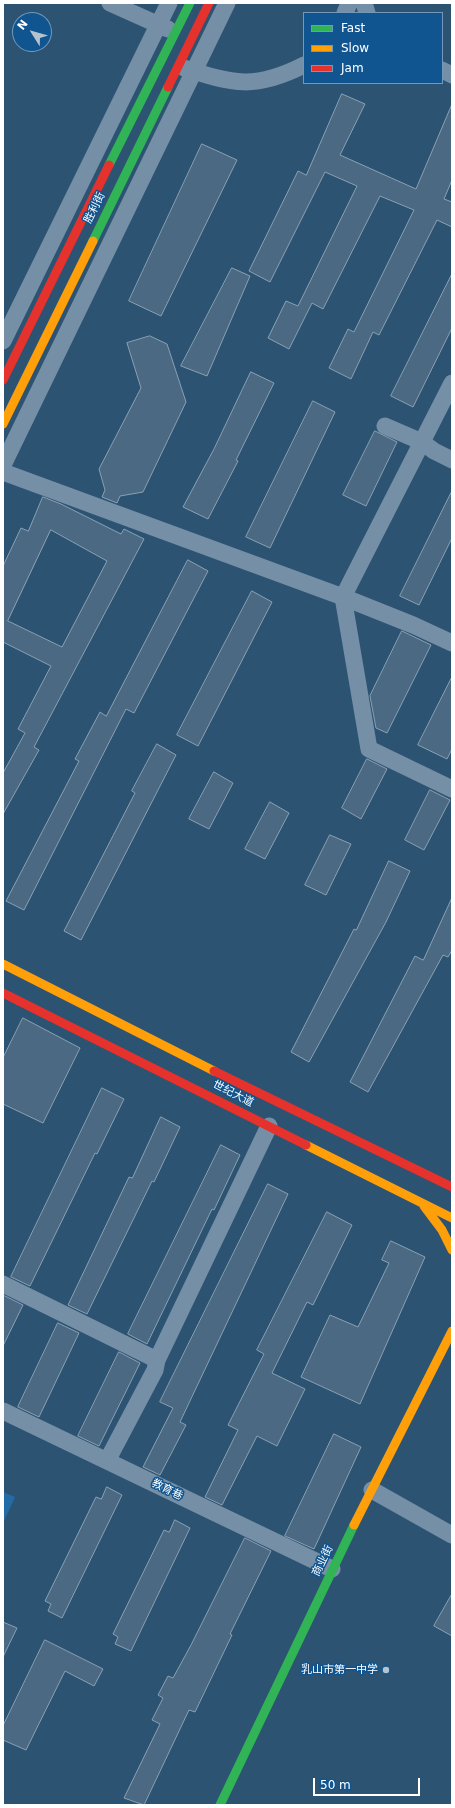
<!DOCTYPE html>
<html>
<head>
<meta charset="utf-8">
<style>
  body { margin:0 }
  #map { position:relative; width:455px; height:1808px; overflow:hidden; background:#2d5373; font-family:"DejaVu Sans",sans-serif }
  canvas { display:block }
  .frame { position:absolute; inset:0; border:4px solid #fff; pointer-events:none }
  .legend { position:absolute; left:303px; top:12px; width:140px; height:72px; box-sizing:border-box; background:#105590; border:1px solid #7099bc; margin:0; padding:5px 7px; list-style:none; font-size:12px; color:#fff }
  .legend li { display:flex; align-items:center; gap:8px; height:20px }
  .legend b { width:20px; border:1px solid #7099bc }
  .north { position:absolute; left:12px; top:12px; width:40px; height:40px; box-sizing:border-box; background:#105590; border:1px solid #7099bc; border-radius:50%; rotate:307deg; font-size:11px; font-weight:700; line-height:16px; text-align:center; color:#fff }
  .north::after { content:''; display:block; margin:auto; width:14px; height:18px; background:#b6c3ce; clip-path:polygon(50% 0,100% 100%,50% 72%,0 100%) }
  .scale { position:absolute; left:313px; top:1778px; width:107px; height:18px; box-sizing:border-box; border:2px solid #fff; border-top:0; padding-left:5px; font-size:12px; line-height:14px; white-space:nowrap; color:#fff; -webkit-text-stroke:3px #105590; paint-order:stroke }
</style>
</head>
<body>
<div id="map">
<canvas width="455" height="1808"></canvas>
<div class="frame"></div>
<ul class="legend">
<li><b style="height:5px;background:#30b455"></b>Fast</li>
<li><b style="height:5px;background:#ff9f0a"></b>Slow</li>
<li><b style="height:5px;background:#e5322d"></b>Jam</li>
</ul>
<div class="north">N</div>
<div class="scale">50 m</div>
</div>
<script>
const c = document.querySelector('canvas').getContext('2d');
c.lineJoin = 'round';
function fillPath(path, color) {
  c.fillStyle = color;
  c.fill(path, 'evenodd');
}
function trace(path, color, width, dash) {
  c.strokeStyle = color;
  c.lineWidth = width;
  c.lineCap = dash ? 'butt' : 'round';
  c.setLineDash(dash || []);
  c.stroke(path);
}
function label(font, color, halo, rows, align = 'center') {
  c.font = font + ' "DejaVu Sans","Noto Sans SC",sans-serif';
  c.lineWidth = 3;
  c.setLineDash([]);
  c.textBaseline = 'middle';
  c.strokeStyle = halo;
  c.fillStyle = color;
  for (const [text, x, y, turn = 0] of rows) {
    c.save();
    c.translate(x, y);
    c.rotate((+turn || 0) * Math.PI / 180);
    c.textAlign = isNaN(turn) ? turn : align;
    if (halo) c.strokeText(text, 0, 0);
    c.fillText(text, 0, 0);
    c.restore();
  }
}
fillPath(new Path2D(`
  M3,1492L15,1497L3,1523Z`), '#236ba7');
const building = new Path2D(`
  M342,94L365,104L340,155L416,189L452,104V180L444,199L452,202V227L437,220L379,335L373,332L351,379L329,368L348,329L354,332L414,210L380,196L323,309L312,303L289,349L268,338L286,301L298,306L357,186L325,172L270,282L249,271L298,171L306,175Z
  M202,144L237,160L161,316L129,301Z
  M232,268L250,276L207,376L181,366Z
  M452,274V328L413,407L391,396Z
  M150,336L167,344L186,402L143,492L120,496L117,503L102,497L105,490L99,469L141,388L127,343Z
  M251,372L274,383L236,460L238,461L208,519L183,507L214,449Z
  M313,401L335,412L270,548L246,537Z
  M375,431L397,442L366,506L343,495Z
  M452,491V538L419,605L400,596Z
  M43,497L61,504L121,534L124,529L144,539L34,747L39,750L3,814V773L25,733L18,729L51,666L3,642V566L21,528L28,531ZM51,530L107,561L62,647L8,621Z
  M188,560L208,571L134,713L126,709L24,910L6,901L79,761L75,759L100,712L106,716Z
  M252,591L272,602L198,746L177,735Z
  M402,631L431,645L387,733L376,728L370,696Z
  M452,677V749L447,759L418,745Z
  M157,744L176,755L81,940L64,931L135,793L132,791Z
  M367,759L387,769L361,819L342,808Z
  M214,772L233,783L209,829L189,819Z
  M430,790L450,800L424,850L405,840Z
  M270,802L289,813L265,859L245,849Z
  M330,835L351,844L326,895L305,885Z
  M389,861L410,871L386,922L309,1062L291,1052L354,929L356,930Z
  M452,898V950L448,957L443,955L368,1092L350,1082L415,956L423,960Z
  M23,1018L80,1048L43,1123L3,1104V1058Z
  M102,1088L124,1099L97,1154L95,1153L30,1286L11,1277Z
  M161,1117L180,1127L154,1182L152,1181L87,1314L68,1305L129,1177L132,1178Z
  M221,1145L240,1155L214,1210L212,1209L147,1344L128,1334Z
  M268,1184L288,1194L180,1422L186,1425L160,1475L143,1467L173,1408L160,1402Z
  M327,1212L352,1225L313,1305L307,1302L272,1373L305,1389L277,1446L257,1436L222,1505L205,1497L238,1430L228,1425L264,1354L257,1350Z
  M391,1241L425,1257L360,1404L301,1377L330,1315L358,1327L389,1263L382,1260Z
  M3,1295L23,1305L3,1346Z
  M58,1323L79,1333L39,1417L18,1407Z
  M119,1352L140,1363L99,1446L78,1436Z
  M334,1434L361,1447L314,1549L285,1536Z
  M107,1487L122,1495L62,1618L48,1611L51,1604L45,1601L96,1497L101,1499Z
  M175,1520L190,1528L131,1651L115,1644L118,1637L113,1634L164,1530L169,1532Z
  M245,1538L271,1551L230,1634L232,1635L195,1712L189,1710L144,1805L124,1798L160,1724L152,1720L163,1698L158,1695L168,1676L173,1678L191,1645Z
  M452,1594V1636L434,1626Z
  M3,1622L17,1628L3,1657Z
  M45,1640L103,1669L94,1686L65,1671L26,1750L3,1740V1726Z`);
fillPath(building, '#4b6982');
trace(building, '#89a1b4', 1);
trace(new Path2D(`
  M110,3L168,29
  M364,3L367,13
  M345,13L349,3
  M184,68C233,84 255,90 304,65
  M442,70L452,75
  M3,341L169,3
  M452,383L343,597L369,749L452,789
  M385,426L422,442L434,451L452,460
  M3,465L227,3
  M3,472L343,597L413,625L452,643
  M3,1284L157,1360
  M3,1411L332,1569
  M107,1461L155,1370L157,1360L269,1126
  M372,1490L452,1535`), '#758fa6', 17);
trace(new Path2D(`
  M109,165L190,3
  M93,241L168,87
  M220,1805L354,1525`), '#30b455', 9);
trace(new Path2D(`
  M3,424L93,241
  M3,964L214,1071
  M306,1145L452,1218
  M424,1206L442,1230L452,1250
  M354,1525L452,1331`), '#ff9f0a', 9);
trace(new Path2D(`
  M168,87L209,3
  M3,380L109,165
  M3,993L306,1145
  M214,1071L452,1187`), '#e5322d', 9);
for (const [x, y, r, color] of [
  [386,1670,4,"#b6c3ce"]
]) {
  const dot = new Path2D();
  dot.arc(x, y, r, 0, 2 * Math.PI);
  c.fillStyle = color;
  c.fill(dot);
  trace(dot, '#105590', 1.5);
}
label('11px', '#fff', '#105590', [
  ["胜利街",95,208,-64],
  ["世纪大道",233,1094,27],
  ["教育巷",167,1490,26],
  ["商业街",323,1561,-64]
]);
label('11px', '#fff', '#105590', [
  ["乳山市第一中学",378,1670]
], 'right');
</script>
</body>
</html>
